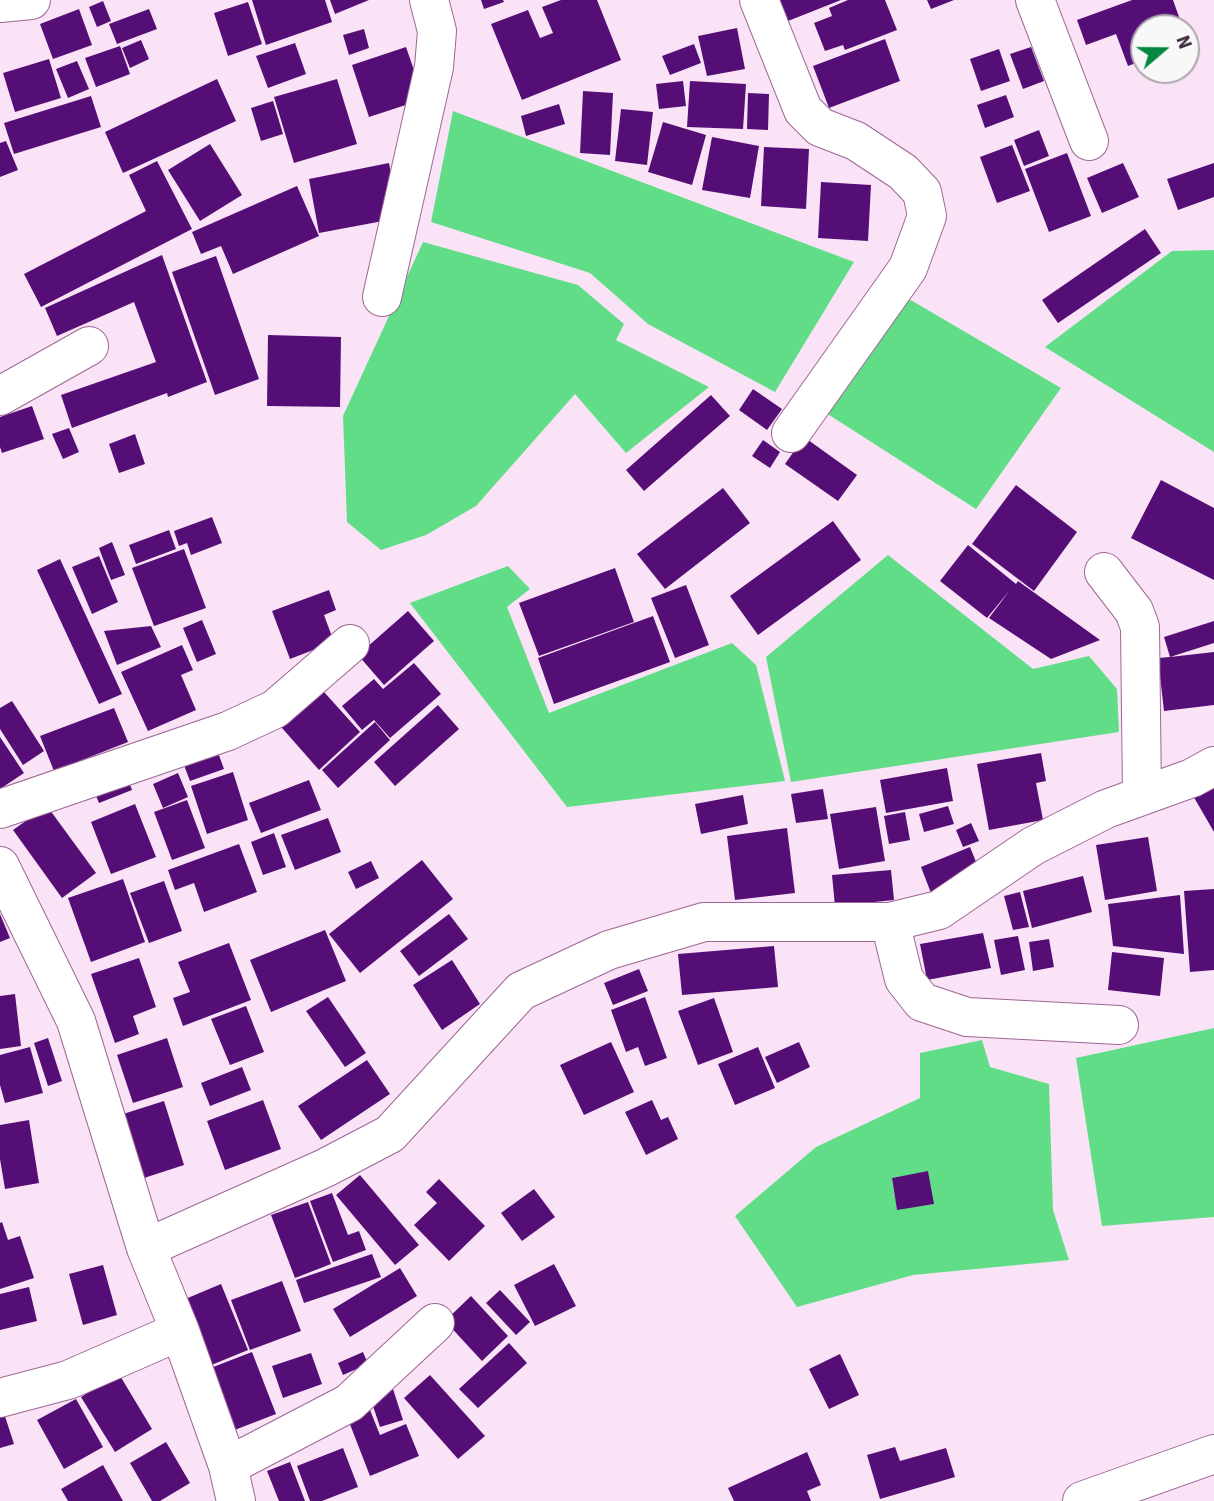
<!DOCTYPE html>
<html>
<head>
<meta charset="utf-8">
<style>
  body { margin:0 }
  #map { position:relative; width:1214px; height:1501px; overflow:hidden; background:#fae3f6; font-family:"Source Sans 3",sans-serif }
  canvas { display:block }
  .north { position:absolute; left:1130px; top:14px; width:70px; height:70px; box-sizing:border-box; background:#f8f8f8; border:2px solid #ada4ac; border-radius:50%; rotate:70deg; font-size:19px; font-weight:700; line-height:28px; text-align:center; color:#3c2639 }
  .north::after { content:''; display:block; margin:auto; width:24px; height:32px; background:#058743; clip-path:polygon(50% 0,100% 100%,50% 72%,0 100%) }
</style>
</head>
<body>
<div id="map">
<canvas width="1214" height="1501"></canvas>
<div class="north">N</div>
</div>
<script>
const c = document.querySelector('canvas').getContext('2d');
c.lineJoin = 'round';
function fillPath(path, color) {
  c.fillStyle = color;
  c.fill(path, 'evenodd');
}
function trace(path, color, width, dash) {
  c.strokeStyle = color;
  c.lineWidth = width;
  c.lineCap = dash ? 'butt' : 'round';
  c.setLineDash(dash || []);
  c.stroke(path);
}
fillPath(new Path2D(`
  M453,111L854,262L775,392L648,324L590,273L431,222Z
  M423,242L578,285L624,324L616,340L709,387L626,453L575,394L476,506L426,535L381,550L347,522L343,416Z
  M1214,250V452L1045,347L1172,251Z
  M897,292L1061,388L976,509L826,413Z
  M888,555L1033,669L1089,656L1117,689L1119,732L791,782L766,657Z
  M508,566L530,589L507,607L549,713L732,643L756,665L785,781L567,807L410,603Z
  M1214,1028V1217L1102,1226L1076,1058Z
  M982,1040L990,1067L1049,1084L1053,1210L1069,1260L913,1275L797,1307L735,1216L816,1147L920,1098V1053ZM928,1172L933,1204L897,1209L892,1178Z`), '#61dd88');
fillPath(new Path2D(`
  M252,0H325L332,22L266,45Z
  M330,0H369L335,14Z
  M481,0H503L504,2L484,9Z
  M561,0H597L621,60L522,100L491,24L528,10L540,38L553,33L542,7Z
  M780,0H841L788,21Z
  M848,0H885L897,30L845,50L843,45L825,51L814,23L832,16L829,8Z
  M927,0H954L931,9Z
  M1132,0H1173L1183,28H1144V60L1128,66L1116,34L1086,45L1077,20Z
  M103,1L111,21L97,27L89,7Z
  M248,2L262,44L228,56L214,13Z
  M79,9L92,45L53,59L40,24Z
  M149,9L157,29L117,44L109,24Z
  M737,28L745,69L707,76L698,36Z
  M364,29L369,48L349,55L343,35Z
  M885,39L900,81L829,108L813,66Z
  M141,40L149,59L130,68L122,48Z
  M295,43L306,74L268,88L256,56Z
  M694,44L701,63L670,75L662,56Z
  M120,46L130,74L96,87L85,58Z
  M406,47L424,99L369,117L352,65Z
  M1031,47L1044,81L1023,89L1010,54Z
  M999,49L1010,81L981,91L970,59Z
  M49,59L61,98L15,112L3,73Z
  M77,61L89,89L68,98L56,69Z
  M217,79L236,121L123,173L105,132Z
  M337,79L357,144L294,163L274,97Z
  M683,81L686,106L659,109L656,84Z
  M690,81L746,84L743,129L687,127Z
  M583,91L613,93L610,155L580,153Z
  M748,93L769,94L768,130L747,129Z
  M1006,95L1014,117L985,128L977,105Z
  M91,96L101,127L14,154L4,123Z
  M273,101L283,134L261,141L251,108Z
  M559,104L565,124L526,136L521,116Z
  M621,109L653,112L647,165L615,161Z
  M663,122L706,135L692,185L648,172Z
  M1039,130L1049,156L1024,166L1014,140Z
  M712,137L759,146L750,198L702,190Z
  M6,141L18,170L0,177V143Z
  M210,144L242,195L200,221L168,170Z
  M1012,145L1030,191L997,203L980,157Z
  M764,147L809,149L806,209L761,206Z
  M1067,153L1091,216L1049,232L1025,169Z
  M157,161L192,229L41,307L24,274L146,211L129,175Z
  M389,163L399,218L319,233L309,179Z
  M1123,163L1139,197L1102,213L1087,178Z
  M1214,163V197L1178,210L1167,179Z
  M821,182L871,185L868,241L818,238Z
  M297,186L319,236L233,274L221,246L201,254L192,232Z
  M1145,229L1161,253L1058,323L1042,300Z
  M162,255L207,382L168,397L167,393L72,428L61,395L156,362L134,302L57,336L45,308Z
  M216,256L259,379L215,395L172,272Z
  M268,335L341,337L340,407L267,406Z
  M753,389L782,409L767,430L739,410Z
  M711,395L730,416L644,491L626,470Z
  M32,406L44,439L2,453L0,447V417Z
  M69,428L79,452L63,459L52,434Z
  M135,434L145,464L119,473L109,444Z
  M804,437L857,475L838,501L785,464Z
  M763,440L780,452L770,468L752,456Z
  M1161,480L1214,508V580L1131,538Z
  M1016,485L1077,532L1034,591L972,544Z
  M723,488L750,523L665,589L637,554Z
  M212,517L222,543L191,555L187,543L179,546L174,531Z
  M833,521L861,560L758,635L730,596Z
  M169,530L176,549L136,564L129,545Z
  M112,542L125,575L111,580L99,548Z
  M968,545L1016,584L1018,581L1100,640L1051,659L989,618L1010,590L987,618L940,581Z
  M184,549L206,608L154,626L132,568Z
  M99,556L118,602L92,614L72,567Z
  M60,559L122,694L99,704L37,570Z
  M615,568L634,622L539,656L519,603Z
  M686,585L709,645L675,658L651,598Z
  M329,590L336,610L324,615L334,642L290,659L272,611Z
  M408,611L434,641L384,685L358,655Z
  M653,616L670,662L554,704L538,658Z
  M202,620L216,654L197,662L183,628Z
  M1214,621V643L1170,657L1214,652V705L1164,711L1158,658L1170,657L1164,637Z
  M151,626L161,647L117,665L104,631Z
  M182,645L193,670L181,675L196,710L148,731L121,672Z
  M414,663L441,694L390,738L374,720L362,730L342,706L374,679L383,689Z
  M316,683L360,732L319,770L275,720Z
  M12,701L44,751L23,765L0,729V708Z
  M438,705L459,729L395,786L374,762Z
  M114,708L128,742L54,771L40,736Z
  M375,722L390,740L338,788L322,770Z
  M0,737L24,773L0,789Z
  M213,739L224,769L190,781L179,752Z
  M1041,753L1046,781L1036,783L1043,820L989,830L977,764Z
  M947,768L953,801L886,813L880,780Z
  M233,772L248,820L207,834L191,786Z
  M178,773L188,797L163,808L153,784Z
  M126,774L132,790L99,803L92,786Z
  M309,780L321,810L261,833L249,803Z
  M1214,781V832L1192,794Z
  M823,789L828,819L796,823L791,794Z
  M743,795L748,824L701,834L695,804Z
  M187,800L205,848L172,860L154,812Z
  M135,804L156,857L111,874L91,822Z
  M47,806L96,873L62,898L13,830Z
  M948,806L954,824L924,832L919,814Z
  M876,807L885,861L839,869L830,814Z
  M905,812L910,840L889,844L884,816Z
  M328,818L341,852L295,870L281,835Z
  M971,823L979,841L963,847L956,830Z
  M787,828L795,893L735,900L727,836Z
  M274,833L286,867L263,875L251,842Z
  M1148,837L1157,891L1105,900L1096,845Z
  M239,844L257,892L204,912L194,883L175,890L168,870Z
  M970,847L981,874L931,893L921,867Z
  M422,860L453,899L360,973L329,934Z
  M371,861L379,878L356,889L348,872Z
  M891,870L894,900L835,906L832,875Z
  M1083,876L1092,912L1032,928L1023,891Z
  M123,879L145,942L91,962L68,898Z
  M164,881L182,931L149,943L130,893Z
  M1214,889V970L1190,972L1184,891Z
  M1020,892L1029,927L1013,930L1004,896Z
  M1180,895L1184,954L1113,946L1108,904Z
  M0,914L10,938L0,942Z
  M449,914L468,939L419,976L400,951Z
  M325,930L346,981L271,1012L250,960Z
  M983,933L991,968L927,980L920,944Z
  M1018,936L1025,970L1001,975L994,940Z
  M1049,939L1054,967L1033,971L1029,942Z
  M229,943L251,1000L183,1026L173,998L190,992L178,962Z
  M774,946L778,987L682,995L678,954Z
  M1112,952L1164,958L1160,996L1108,990Z
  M139,958L156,1007L133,1016L139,1034L115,1043L91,974Z
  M452,960L480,1004L442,1030L413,985Z
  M639,969L648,991L613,1005L604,983Z
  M15,994L21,1046L0,1049V996Z
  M328,997L366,1053L345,1067L306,1011Z
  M645,997L667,1058L645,1066L638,1047L626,1052L611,1010Z
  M714,998L733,1052L698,1065L678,1011Z
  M246,1006L264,1052L230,1065L211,1019Z
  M48,1038L62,1081L48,1086L34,1043Z
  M167,1038L183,1087L133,1103L117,1055Z
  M611,1042L634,1092L584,1115L560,1065Z
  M799,1042L810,1067L777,1083L765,1057Z
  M30,1047L43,1093L5,1103L0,1085V1055Z
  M758,1047L775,1088L735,1105L718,1064Z
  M367,1060L390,1094L321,1140L298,1106Z
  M242,1067L251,1090L210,1106L201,1083Z
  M263,1100L281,1149L225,1170L207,1121Z
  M652,1100L661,1120L668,1117L678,1139L646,1155L625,1112Z
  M164,1101L184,1165L141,1179L120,1115Z
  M29,1120L39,1183L5,1189L0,1159V1125Z
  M928,1171L934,1204L897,1210L892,1178Z
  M360,1175L419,1245L395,1265L336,1195Z
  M439,1179L485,1226L449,1261L414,1225L437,1203L426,1192Z
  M534,1189L555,1217L522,1241L501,1213Z
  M332,1193L348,1235L359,1231L366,1250L333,1262L310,1201Z
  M308,1202L331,1264L295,1278L271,1215Z
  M2,1222L8,1240L20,1236L34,1278L0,1289V1223Z
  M372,1254L381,1277L304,1303L296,1280Z
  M554,1264L576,1306L535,1326L514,1285Z
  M103,1265L117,1315L83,1325L69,1274Z
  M400,1268L417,1296L350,1337L333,1309Z
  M282,1281L301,1331L250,1350L231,1300Z
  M221,1284L248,1350L209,1366L183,1300Z
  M29,1287L37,1321L0,1330V1294Z
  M500,1290L530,1322L516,1335L486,1303Z
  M471,1296L508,1336L482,1361L445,1321Z
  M509,1343L527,1363L478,1408L459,1389Z
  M252,1352L276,1414L232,1431L208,1369Z
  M363,1352L368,1364L343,1375L338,1363Z
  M311,1353L322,1384L283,1398L272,1366Z
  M840,1354L859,1395L829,1409L809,1369Z
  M119,1374L152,1429L115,1452L81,1397Z
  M430,1375L485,1436L458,1459L404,1398Z
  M393,1389L403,1420L380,1427L370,1397Z
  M76,1399L103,1447L64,1469L37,1420Z
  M0,1401L14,1444L0,1448Z
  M368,1405L380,1435L406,1424L419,1456L370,1476L346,1414Z
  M166,1442L190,1483L160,1501H152L130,1463Z
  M895,1447L900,1461L946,1448L955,1477L880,1499L867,1455Z
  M343,1448L358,1487L322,1501H310L297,1466Z
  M807,1452L821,1485L807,1491L811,1501H734L728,1488Z
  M290,1462L305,1501H279L267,1471Z
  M103,1465L123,1501H68L61,1489Z`), '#560e77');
const minor = new Path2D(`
  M759,0L803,110L820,127L856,141L903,172L922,192L927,216L908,268L791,433
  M1035,0L1089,141
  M0,3L31,0
  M382,297L434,67L437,31L429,0
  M0,396L89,346
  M1104,572L1134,611L1140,627L1142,796
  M0,809L228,731L275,709L350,644
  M0,866L76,1021L146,1248L180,1331L228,1466L236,1501
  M890,922L904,979L922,1002L967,1017L1119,1025
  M146,1248L325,1168L390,1134L521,991L609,950L704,922H890L939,910L1033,846L1106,809L1192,778L1214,766
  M0,1398L68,1380L180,1331
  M228,1466L349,1403L435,1323
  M1082,1501L1214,1454`);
trace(minor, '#9c6795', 40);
trace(minor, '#fff', 38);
</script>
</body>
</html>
